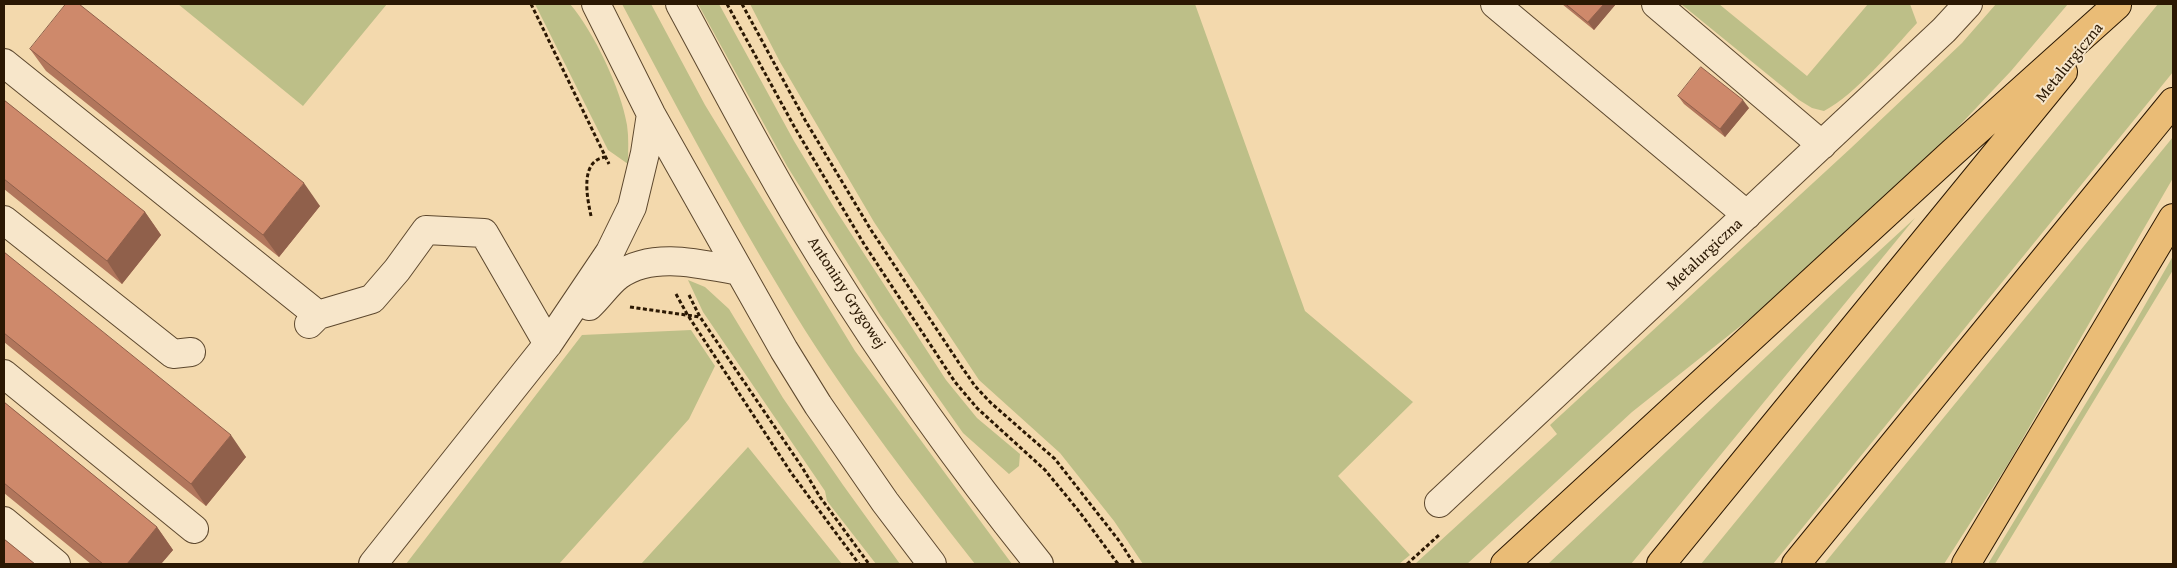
<!DOCTYPE html>
<html>
<head>
<meta charset="utf-8">
<style>
  body { margin:0 }
  #map { position:relative; width:2177px; height:568px; overflow:hidden; background:#f3d9ad; font-family:"Gentium Book Plus",serif }
  canvas { display:block }
  .frame { position:absolute; inset:0; border:5px solid #2b1803; pointer-events:none }
</style>
</head>
<body>
<div id="map">
<canvas width="2177" height="568"></canvas>
<div class="frame"></div>
</div>
<script>
const c = document.querySelector('canvas').getContext('2d');
c.lineJoin = 'round';
function fillPath(path, color) {
  c.fillStyle = color;
  c.fill(path, 'evenodd');
}
function trace(path, color, width, dash) {
  c.strokeStyle = color;
  c.lineWidth = width;
  c.lineCap = dash ? 'butt' : 'round';
  c.setLineDash(dash || []);
  c.stroke(path);
}
function label(font, color, halo, rows, align = 'center') {
  c.font = font + ' "Gentium Book Plus",serif';
  c.lineWidth = 4;
  c.setLineDash([]);
  c.textBaseline = 'middle';
  c.strokeStyle = halo;
  c.fillStyle = color;
  for (const [text, x, y, turn = 0] of rows) {
    c.save();
    c.translate(x, y);
    c.rotate((+turn || 0) * Math.PI / 180);
    c.textAlign = isNaN(turn) ? turn : align;
    if (halo) c.strokeText(text, 0, 0);
    c.fillText(text, 0, 0);
    c.restore();
  }
}
fillPath(new Path2D(`
  M178,4H387L303,106Z
  M535,4H570C594,32 621,89 627,125C629,138 628,151 628,164L608,150Z
  M622,4H651L705,105L855,351L1012,564H975C908,478 840,390 784,296C726,200 674,102 622,4Z
  M698,4H719L794,141L835,209L946,380L977,418L1020,454L1019,466L1009,474L963,433L880,315L787,166Z
  M750,4H1195L1305,311L1413,402L1338,476L1410,555L1399,564H1143L1114,521L1060,453L979,380L874,222L780,62Z
  M1681,4H1719L1807,76L1868,4H1910L1917,23C1892,50 1856,94 1824,111L1812,108L1799,100Z
  M1996,4H2068L2011,71L1909,179L1796,282L1632,412L1467,564H1415L1557,434L1550,425L1851,148L1962,43Z
  M2158,4H2173V72L1773,564H1701Z
  M2173,137V178L2008,464L1944,564H1824Z
  M1915,218L1631,564H1548L1827,299Z
  M2173,256V270L1995,564H1988L2133,326Z
  M688,280L705,287L729,309L783,398L843,485L900,564H876L827,501L825,491L703,312Z
  M691,330L715,366L689,419L559,564H406L582,335Z
  M748,447L842,564H641Z`), '#bdbf88');
const minor = new Path2D(`
  M596,4L651,114L784,350L818,405L885,502L932,564
  M680,4C726,89 771,176 822,258C888,364 961,467 1039,564
  M1495,4L1747,215
  M1656,4L1822,145
  M4,63L318,315L309,324
  M4,220L173,354L191,352
  M589,306C599,297 608,283 619,275C653,251 701,264 739,271
  M318,315L372,299L397,270L426,230L484,233L548,344
  M4,374L194,529
  M1439,503L1944,30L1968,4
  M4,521L56,564
  M373,564L548,344L610,252L632,207L645,153L651,114`);
const major = new Path2D(`
  M1505,564L1952,153L2117,5
  M1661,564L2063,72
  M1796,564L2173,102
  M1966,564L2173,218`);
trace(minor, '#5d482e', 30);
trace(major, '#2b1803', 30);
trace(new Path2D(`
  M531,4L609,164
  M727,4L795,128L864,244L955,382L977,408L1045,470L1078,510L1118,564
  M742,4L805,120L871,230L959,363L975,386L991,403L1055,459L1120,542L1134,564
  M591,216C587,197 579,159 607,157
  M676,294L687,314L792,474L859,564
  M689,295L700,317L802,467L820,497L869,564
  M630,307L700,317
  M1407,564L1439,535`), '#2b1803', 3, [4, 2.5]);
trace(minor, '#f7e6ca', 28);
trace(major, '#eabc76', 28);
fillPath(new Path2D(`
  M1562,4H1616L1594,30Z
  M30,49L320,206L279,257L46,71Z
  M1678,96L1749,108L1725,137L1684,104Z
  M4,100L145,212L161,235L122,284L4,189Z
  M4,252L246,457L206,506L4,342Z
  M4,402L157,527L173,550L161,564H91L4,493Z`), '#b1765c');
fillPath(new Path2D(`
  M1604,4H1616L1594,30L1588,22Z
  M1743,100L1749,108L1725,137L1720,129Z
  M304,183L320,206L279,257L263,235Z
  M145,212L161,235L122,284L107,261Z
  M231,435L246,457L206,506L191,484Z
  M157,527L173,550L161,564H127Z`), '#90604b');
const building = new Path2D(`
  M66,4H79L304,183L263,235L30,49Z
  M1566,4H1604L1588,22Z
  M1701,67L1743,100L1720,129L1678,96Z
  M4,100L145,212L107,261L4,179Z
  M4,252L231,435L191,484L4,333Z
  M4,402L157,527L127,564H103L4,483Z
  M4,539L35,564H4Z`);
fillPath(building, '#ce896b');
trace(building, '#90604b', 1);
label('16px', '#2b1803', '#f7e6ca', [
  ["Metalurgiczna",2070,63,-51],
  ["Metalurgiczna",1705,255,-43],
  ["Antoniny Grygowej",846,293,57]
]);
</script>
</body>
</html>
